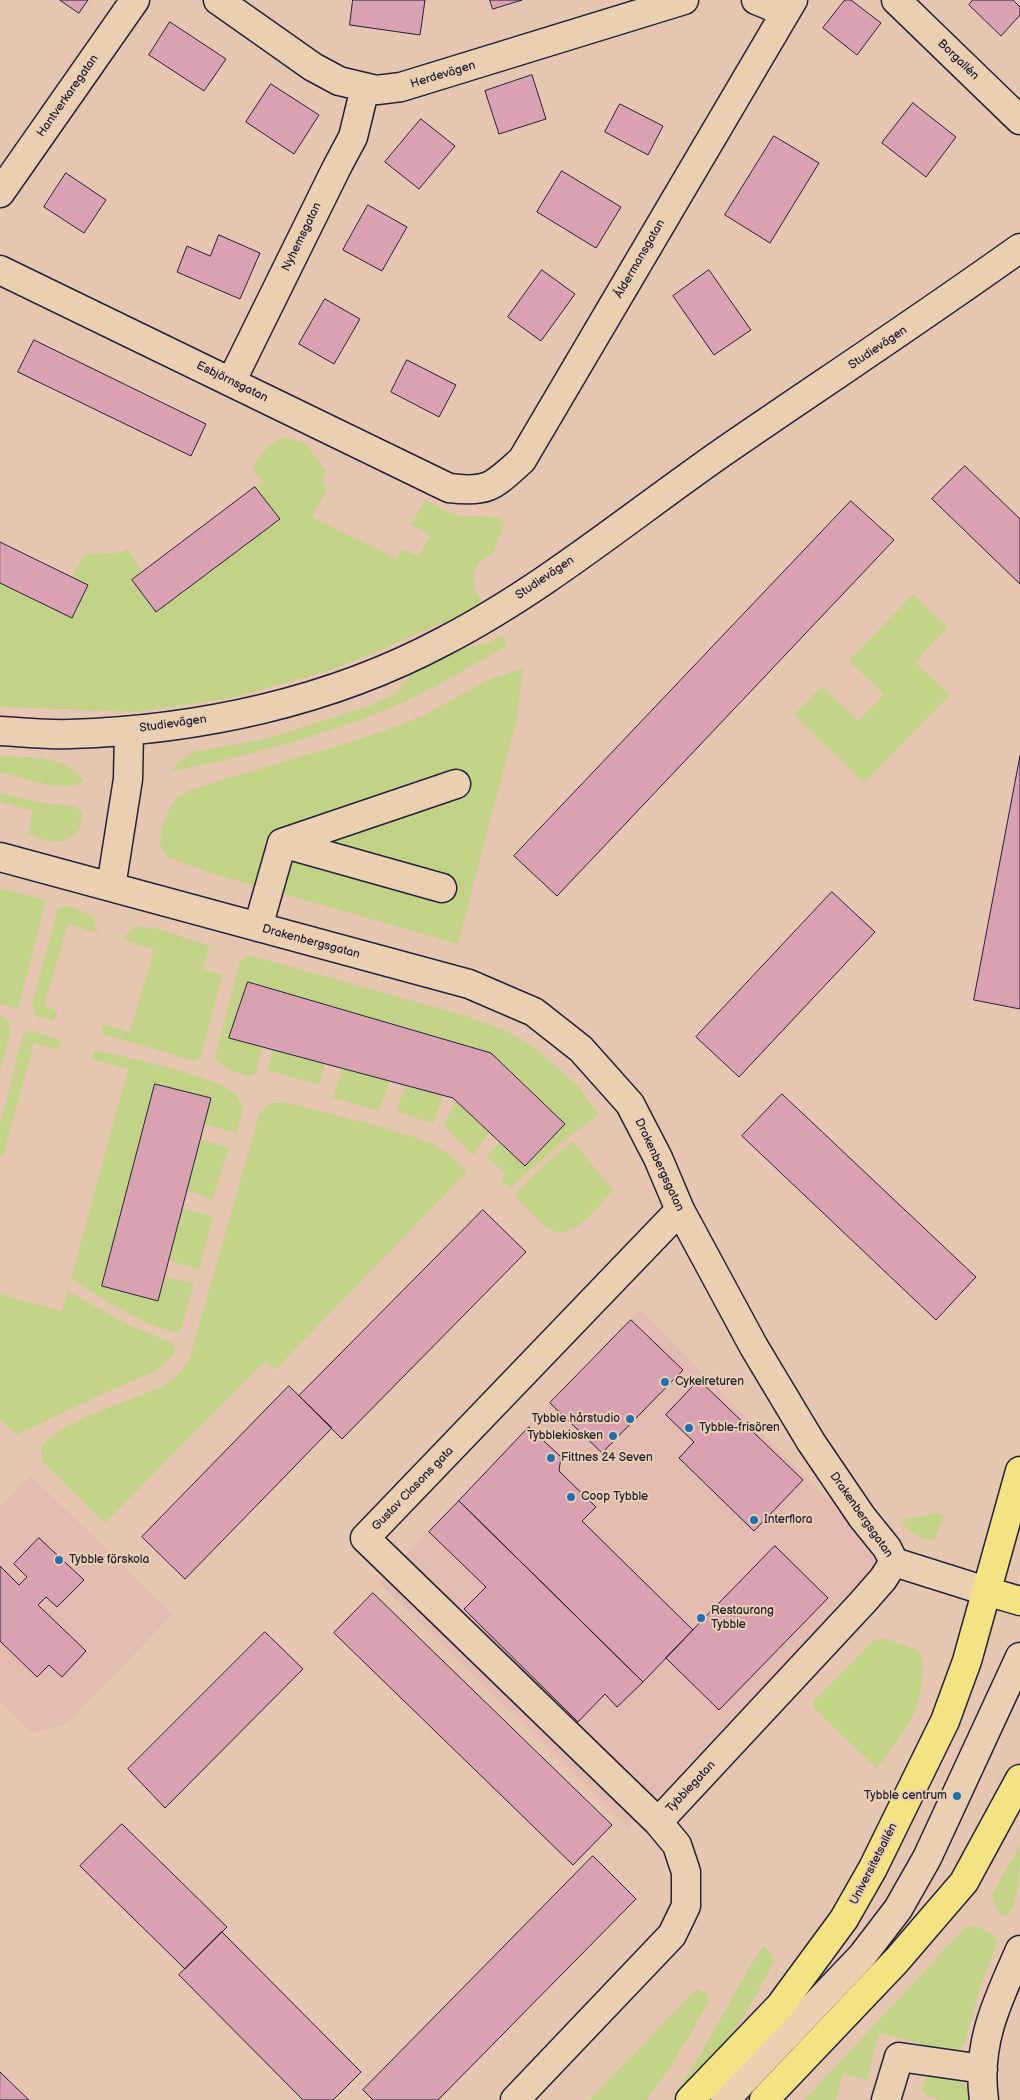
<!DOCTYPE html>
<html>
<head>
<meta charset="utf-8">
<style>
  body { margin:0 }
  canvas { display:block; background:#e7c6b1 }
</style>
</head>
<body>
<canvas width="1020" height="2100"></canvas>
<script>
const c = document.querySelector('canvas').getContext('2d');
c.lineJoin = 'round';
function fillPath(path, color) {
  c.fillStyle = color;
  c.fill(path, 'evenodd');
}
function trace(path, color, width, dash) {
  c.strokeStyle = color;
  c.lineWidth = width;
  c.lineCap = dash ? 'butt' : 'round';
  c.setLineDash(dash || []);
  c.stroke(path);
}
function label(font, color, halo, rows, align = 'center') {
  c.font = font + ' "Balsamiq Sans",sans-serif';
  c.lineWidth = 4;
  c.setLineDash([]);
  c.textBaseline = 'middle';
  c.strokeStyle = halo;
  c.fillStyle = color;
  for (const [text, x, y, turn = 0] of rows) {
    c.save();
    c.translate(x, y);
    c.rotate((+turn || 0) * Math.PI / 180);
    c.textAlign = isNaN(turn) ? turn : align;
    if (halo) c.strokeText(text, 0, 0);
    c.fillText(text, 0, 0);
    c.restore();
  }
}
fillPath(new Path2D(`
  M640,1310L886,1559L628,1827L379,1583Z
  M30,1475L173,1614L68,1723L32,1733L0,1702V1506Z`), '#e3bbb1');
fillPath(new Path2D(`
  M284,437L308,444C311,454 320,461 325,470L323,484L326,490L312,517L397,559L402,549L419,557L430,535L411,525L425,500L446,511L461,516L498,517L504,523L494,552L479,562L474,575L475,589L488,613L468,622L441,623L372,654L322,673L230,698L137,712L0,707V583L71,618L87,585L72,577L85,554L117,553L128,549L143,572L132,580L157,612L279,520L255,487L263,482L252,469C260,453 269,444 284,437Z
  M913,594L948,627L915,662L950,695L864,783L794,715L822,686L858,721L884,694L849,661Z
  M502,635L507,641L505,647C459,673 413,701 363,719C302,741 236,759 172,771L179,762L192,752L266,739L371,705L394,695L421,662L450,649L476,646L492,641Z
  M523,668L517,718L458,944L210,873L168,857L160,846L161,829L168,811L176,799L192,789L357,740L421,717L486,681Z
  M0,755C22,759 47,755 68,766C73,769 78,775 83,779L82,783C61,793 21,777 0,772Z
  M0,793L43,803L74,806L82,812C84,847 51,845 29,834L32,810L0,802Z
  M0,888L46,900L18,1009L0,1004Z
  M69,906L93,916L97,933L68,924L44,1006L58,1011L54,1021L36,1016L32,1004L58,908Z
  M135,926L159,929L210,946L203,969L222,975L201,1057L193,1061L101,1033L103,1024L130,1032L154,950L124,940L126,934Z
  M249,955L467,1016L507,1031L535,1048L579,1087L599,1115L573,1133L510,1188L501,1180L506,1174L486,1157L499,1142L525,1166L565,1124L491,1053L248,982L229,1038L262,1047L256,1074C242,1078 223,1069 215,1058L240,961Z
  M0,1016L6,1017L11,1030L0,1071Z
  M31,1031L61,1040L59,1050L34,1043L3,1156H0V1125L23,1034Z
  M95,1050C127,1058 213,1074 235,1094C239,1097 241,1103 243,1107L237,1133L204,1124L211,1098L155,1084L102,1286L158,1301L164,1277L194,1283L180,1332C150,1331 97,1295 71,1279L128,1069L92,1059Z
  M273,1050L325,1063L319,1085L267,1070Z
  M342,1068L390,1081L379,1111L333,1098Z
  M406,1085L443,1095L433,1124L396,1111Z
  M455,1100L490,1132L473,1155L444,1126Z
  M285,1102L386,1128L429,1142L450,1155L467,1172L275,1370L265,1361L105,1523L42,1461V1445L57,1432L87,1416L162,1387L177,1375L189,1360L259,1114L270,1103Z
  M200,1139L229,1148L212,1200L187,1190Z
  M573,1141L613,1190C601,1203 572,1243 552,1230C539,1223 525,1206 514,1195L544,1165Z
  M182,1208L213,1216L199,1270L169,1260Z
  M68,1291L129,1325L170,1342L176,1348L170,1359L156,1371L98,1396L16,1435L0,1419V1294L62,1311Z
  M936,1513L944,1516L934,1540C921,1541 911,1532 902,1524L906,1519Z
  M885,1638L917,1650L923,1656C923,1672 922,1690 917,1706C909,1728 890,1749 877,1769L814,1708V1701L874,1640Z
  M1020,1845C1020,1867 1020,1903 1006,1917C997,1911 994,1905 992,1894Z
  M975,1926L987,1931L998,1940L980,1989L964,2045L956,2053L879,2033L867,2080L843,2074L836,2100H804L966,1927Z
  M763,1946L771,1952L774,1962C763,1981 754,2001 742,2019C724,2047 699,2074 676,2099L674,2095C708,2048 731,1994 763,1946Z
  M697,1989L706,1993L708,2002C689,2036 671,2070 646,2100H589Z
  M931,2075C947,2078 971,2079 974,2100H942L926,2096L922,2090L924,2081Z`), '#c2d286');
const building = new Path2D(`
  M60,0H88L79,13Z
  M353,0H425L420,35L350,25Z
  M490,0H522L493,9Z
  M845,0H851L881,23L857,55L823,28Z
  M973,0H1013L1020,7V15L1001,36L969,5Z
  M170,22L226,59L204,91L149,55Z
  M532,75L546,119L499,134L485,91Z
  M271,84L319,115L294,154L246,122Z
  M913,103L956,137L926,177L882,143Z
  M620,104L663,126L648,155L605,132Z
  M421,119L455,146L419,189L385,162Z
  M774,136L819,163L770,243L725,215Z
  M562,171L621,207L596,248L537,212Z
  M66,173L106,200L84,233L44,207Z
  M368,205L407,227L382,271L343,250Z
  M219,235L260,253L240,299L177,272L187,246L210,256Z
  M542,270L575,294L541,341L508,317Z
  M709,270L751,330L714,355L673,296Z
  M325,299L360,319L334,364L299,344Z
  M34,340L206,424L191,456L18,372Z
  M407,360L456,385L439,417L391,392Z
  M965,466L1020,519V584L932,499Z
  M255,487L280,519L156,612L132,580Z
  M851,501L894,540L557,896L514,856Z
  M0,542L88,585L72,618L0,583Z
  M1020,756V1009L974,1000Z
  M832,892L875,932L739,1077L696,1037Z
  M248,982L491,1053L565,1124L525,1166L453,1098L229,1038Z
  M155,1084L211,1098L158,1301L102,1286Z
  M782,1094L976,1277L936,1320L742,1136Z
  M483,1210L526,1252L342,1439L299,1396Z
  M631,1320L683,1370L602,1453L550,1403Z
  M699,1380L803,1480L754,1531L679,1458L694,1442L666,1415Z
  M289,1386L332,1428L185,1579L142,1537Z
  M529,1427L561,1457L559,1471L596,1507L582,1521L693,1630L643,1682L459,1501Z
  M459,1501L643,1682L617,1707L605,1694L578,1722L464,1609L486,1587L429,1532Z
  M39,1538L84,1580L57,1607L46,1597L38,1605L86,1651L62,1677L49,1665L37,1677L0,1641V1566L19,1585L27,1577L14,1564Z
  M775,1546L828,1598L719,1710L666,1658Z
  M373,1593L612,1825L573,1865L334,1633Z
  M265,1632L303,1669L165,1808L128,1769Z
  M122,1824L227,1927L185,1969L80,1866Z
  M593,1856L636,1899L438,2100H373L363,2090Z
  M222,1932L361,2072L333,2100H303L179,1975Z
  M0,2072L29,2100H0Z`);
fillPath(building, '#d9a1b1');
trace(building, '#22223b', 1);
const minor = new Path2D(`
  M218,0L313,67L339,81L377,90L401,87L684,0
  M756,0L785,12
  M896,0L1020,120
  M0,193L135,0
  M0,270L449,488C489,493 493,486 522,460L793,0
  M231,382L337,167L353,137L365,88
  M0,731C23,732 47,735 70,734C199,730 330,702 444,641C544,589 631,516 723,452C822,384 922,318 1020,248
  M282,843L456,784
  M0,857L469,984L534,1012L581,1049L630,1104L658,1158L680,1210L754,1347L811,1442L862,1517L887,1548L894,1562
  M111,887L128,779L129,731
  M258,927L282,843L442,888
  M894,1562L986,1591
  M658,1822L862,1603L883,1579L894,1562
  M515,2100L672,1935L686,1906V1872L677,1845L658,1822L365,1538L680,1210
  M725,2100L862,1956L898,1909L927,1858L1020,1657
  M886,2100L899,2057L983,2069
  M984,2100C976,2043 998,2000 1020,1950`);
const major = new Path2D(`
  M986,1591L1020,1601
  M690,2100L780,2006L844,1919L873,1868L945,1721L967,1661L1020,1471
  M764,2100L897,1960L964,1882L1020,1779`);
trace(minor, '#22223b', 31);
trace(major, '#22223b', 31);
trace(minor, '#eacfb1', 28);
trace(major, '#f4e382', 28);
for (const [x, y, r, color] of [
  [665,1382,5,"#1f6fb2"],
  [630,1419,5,"#1f6fb2"],
  [689,1428,5,"#1f6fb2"],
  [613,1436,5,"#1f6fb2"],
  [551,1458,5,"#1f6fb2"],
  [571,1497,5,"#1f6fb2"],
  [754,1520,5,"#1f6fb2"],
  [59,1560,5,"#1f6fb2"],
  [701,1618,5,"#1f6fb2"],
  [957,1796,5,"#1f6fb2"]
]) {
  const dot = new Path2D();
  dot.arc(x, y, r, 0, 2 * Math.PI);
  c.fillStyle = color;
  c.fill(dot);
  trace(dot, '#eacfb1', 2);
}
label('12px', '#22223b', '#eacfb1', [
  ["Borgallén",958,60,44],
  ["Herdevägen",443,75,-17],
  ["Hantverkaregatan",68,96,-55],
  ["Nyhemsgatan",302,237,-64],
  ["Åldermansgatan",640,259,-60],
  ["Studievägen",878,348,-34],
  ["Esbjörnsgatan",232,382,26],
  ["Studievägen",545,578,-34],
  ["Studievägen",173,724,-8],
  ["Drakenbergsgatan",311,942,15],
  ["Drakenbergsgatan",659,1165,65],
  ["Gustav Clasons gata",413,1489,-46],
  ["Drakenbergsgatan",861,1515,55],
  ["Tybblegatan",691,1787,-47],
  ["Universitetsallén",874,1864,-63]
]);
label('12px', '#22223b', '#eacfb1', [
  ["Cykelreturen",675,1382],
  ["Tybble hårstudio",620,1419,"right"],
  ["Tybble-frisören",699,1428],
  ["Tybblekiosken",603,1436,"right"],
  ["Fittnes 24 Seven",561,1458],
  ["Coop Tybble",581,1497],
  ["Interflora",764,1520],
  ["Tybble förskola",69,1560],
  ["Restaurang",711,1611],
  ["Tybble",711,1625],
  ["Tybble centrum",947,1796,"right"]
], 'left');
</script>
</body>
</html>
